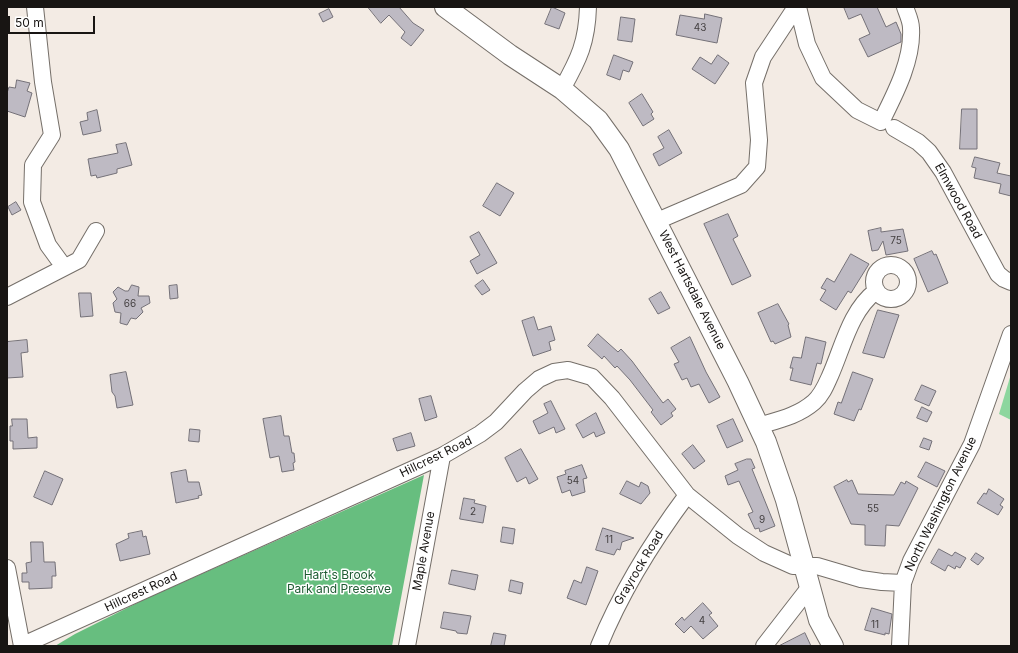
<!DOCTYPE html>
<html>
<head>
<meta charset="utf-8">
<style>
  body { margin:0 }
  #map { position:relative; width:1018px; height:653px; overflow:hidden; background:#f3ebe4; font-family:Inter,sans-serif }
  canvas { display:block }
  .frame { position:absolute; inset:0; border:8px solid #181513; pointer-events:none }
  .scale { position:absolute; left:8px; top:16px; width:87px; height:18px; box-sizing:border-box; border:2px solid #181513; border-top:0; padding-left:5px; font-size:12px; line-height:14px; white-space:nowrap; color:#181513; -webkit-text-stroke:3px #fff; paint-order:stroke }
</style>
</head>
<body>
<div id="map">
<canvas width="1018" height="653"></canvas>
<div class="frame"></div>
<div class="scale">50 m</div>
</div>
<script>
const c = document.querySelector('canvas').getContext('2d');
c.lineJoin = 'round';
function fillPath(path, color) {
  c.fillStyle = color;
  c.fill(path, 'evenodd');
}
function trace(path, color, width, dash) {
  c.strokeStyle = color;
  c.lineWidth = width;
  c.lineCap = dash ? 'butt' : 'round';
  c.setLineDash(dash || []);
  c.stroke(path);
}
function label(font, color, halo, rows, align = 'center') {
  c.font = font + ' Inter,sans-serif';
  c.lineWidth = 3;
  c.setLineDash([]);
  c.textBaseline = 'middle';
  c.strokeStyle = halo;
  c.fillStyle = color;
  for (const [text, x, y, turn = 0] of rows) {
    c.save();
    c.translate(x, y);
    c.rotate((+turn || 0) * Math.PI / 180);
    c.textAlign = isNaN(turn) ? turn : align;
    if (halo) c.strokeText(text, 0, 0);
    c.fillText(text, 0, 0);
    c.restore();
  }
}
fillPath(new Path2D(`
  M1011,374V420L999,414Z`), '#8dd69e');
fillPath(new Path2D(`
  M424,475L392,646H55L75,634L145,599Z`), '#67be7f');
const building = new Path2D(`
  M368,7H399L413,23L424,30L411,46L401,38L405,32L389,15L381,23Z
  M552,7L565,13L559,29L545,24Z
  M844,7H877L886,27L896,22L901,34V42L868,57L859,39L870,34L861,14L849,19Z
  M329,9L333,17L323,22L319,14Z
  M705,14L722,18L717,43L676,35L680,15L704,19Z
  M621,17L635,19L632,42L618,40Z
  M614,55L633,62L629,72L623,70L620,80L607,75Z
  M718,55L729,63L715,84L692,69L700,57L711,64Z
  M17,80L30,83L27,91L32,93L25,117L7,111V93L9,87L15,88Z
  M642,94L653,112L651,114L654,119L643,126L629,103Z
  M962,109H977V149H960Z
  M97,110L101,131L83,135L80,122L88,120L87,113Z
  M669,130L682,153L659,166L653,154L664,148L658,137Z
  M126,143L132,165L117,169V173L97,178L96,175L91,176L88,159L118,153L116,145Z
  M975,157L1000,163L997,173L1011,176V196L999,193L1001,184L974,178L976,168L972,167Z
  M497,183L514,193L500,216L483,206Z
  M16,202L21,210L12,215L8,207Z
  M728,214L738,236L733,239L751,276L732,285L704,224Z
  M881,228V232L903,229L908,251L886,255L883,241L878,250L872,251L868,231Z
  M479,232L497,263L477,274L470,261L480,255L470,237Z
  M932,251L934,255L936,254L948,283L928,292L914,259Z
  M851,254L869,264L851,293L848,291L836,310L820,300L826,290L821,288L827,278L834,282Z
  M483,280L490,290L482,295L475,286Z
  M132,285L139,287L138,296H149L150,303L141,308L143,312L136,319L131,318L127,325L120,323L121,313L115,312L113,303L117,299L113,292L118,287L125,291H128Z
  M177,285L178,298L170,299L169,286Z
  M661,292L670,308L658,314L649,299Z
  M79,293H91L93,316L81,317Z
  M778,304L789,324L788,325L791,337L775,344L773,341L771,342L758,313Z
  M878,310L899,315L884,358L863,353Z
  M534,317L538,330L551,326L555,340L549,342L551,350L533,356L522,321Z
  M598,334L618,352L621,349L632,361L663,403L668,399L676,409L671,413L673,416L661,425L651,412L653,410L630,380L617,366L615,368L604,356L602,359L588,346Z
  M690,337L706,372L720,397L709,403L699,384L691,387L687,378L682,380L674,364L679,362L671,348Z
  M806,337L826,342L821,364L817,363L811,385L790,380L793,368H790L793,357L801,358Z
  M27,340L28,352L21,353L23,377L7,378V342Z
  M126,372L133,405L117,408L115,396L112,392L110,375Z
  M853,372L873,379L861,410L859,409L854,421L834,414L838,402L841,403Z
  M922,385L936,391L929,406L915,400Z
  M431,396L437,417L425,421L419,399Z
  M551,401L565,429L556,433L554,427L539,434L533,421L548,413L544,404Z
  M922,407L932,412L927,422L917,418Z
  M596,413L605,433L596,437L594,432L583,438L576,425Z
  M281,416L284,436H289L292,453H294L295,462L293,463L294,470L282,472L279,456L270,458L263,419Z
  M12,419H27L28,438L37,437V448L13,449V441H10V426H12Z
  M733,419L743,441L727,448L717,426Z
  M190,429L200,430L199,442L189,441Z
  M411,433L415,446L397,451L393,439Z
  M924,438L932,441L929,450L920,447Z
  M693,445L705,461L694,469L682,454Z
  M521,449L538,479L529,484L526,477L517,482L505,458Z
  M747,459H751L755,468L752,469L775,526L760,532L759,528L755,529L748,514L753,512L739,481L728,485L725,476L738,470L735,464Z
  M926,462L945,471L937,487L918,477Z
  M582,465L587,478L583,479L585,492L572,496L570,490L562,493L557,477L566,474L565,471Z
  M186,470L188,482H199L202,495L198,496L199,498L176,503L171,473Z
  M45,471L63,479L52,505L34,497Z
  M847,480L848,482L852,480L858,494L894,495L901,482L905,484L906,481L918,488L899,526L886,525L885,546L865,545V525L851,524L834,487Z
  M627,481L639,487L641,482L648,486L650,493L641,504L620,494Z
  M989,489L1004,499L1000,505L1003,507L998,515L977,503L984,493L986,494Z
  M464,498L475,500L474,503L486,506L483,523L460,519Z
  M503,527L515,529L513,544L501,542Z
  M603,528L634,538L622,542L620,550L617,549L614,555L596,550Z
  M142,531L143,537L146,536L150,554L120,561L116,544L129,538L128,534Z
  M31,542H43L44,562H55L56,576H52V588L29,589V582H22V573H27L26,563L31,562Z
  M939,549L952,556L955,552L966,558L960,568L956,566L955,569L948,565L945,571L931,563Z
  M976,553L984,558L978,565L971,560Z
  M587,567L598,571L586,605L567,598L574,580L581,583Z
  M452,570L478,575L475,590L449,584Z
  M511,580L523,583L521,594L509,591Z
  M703,603L712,613L709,615L718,626L703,639L691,626L684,633L675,624L682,617L684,620Z
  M872,608L892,614L889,634L885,633V635L865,630Z
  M444,612L471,616L467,634L457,633L456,631L441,628Z
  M494,633L506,635L504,646H491Z
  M805,633L811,646H779Z`);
fillPath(building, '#bebac3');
trace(building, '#747178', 1);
const minor = new Path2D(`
  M35,7L43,82L52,135L33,165L32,202L48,245L64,267
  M798,7L807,44L823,78L857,110L881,122C895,94 913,60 911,28C911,21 907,13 905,7
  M562,89C579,59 587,42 588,7
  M894,128L918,142L929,152L943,172L998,274L1004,279L1011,282
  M657,221L741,185L757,167L759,140L754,83L763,57L796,7
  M874 282a17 17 0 1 1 34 0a17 17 0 1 1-34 0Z
  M7,297L79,260L96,231
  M758,426C778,420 798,416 814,402C822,395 826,385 830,376C843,347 850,311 876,291
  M7,568L22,646
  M23,645L442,456L480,434L496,422L525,391L539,379L554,372L568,370L592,377L612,398L687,495L738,536L764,553L793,566H817L861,579L882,582L903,583
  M407,646L442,456
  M599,646C621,592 652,542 687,495
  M764,646L809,588
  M900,646L903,583L911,561L972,444L1011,334`);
const major = new Path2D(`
  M445,7L510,55L562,89L598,120L619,149L738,382L766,442L786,500L819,620L833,646`);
trace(minor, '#756f69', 18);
trace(major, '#756f69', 22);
trace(minor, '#fff', 16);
trace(major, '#fff', 20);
label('10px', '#423e3f', null, [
  ["43",700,28],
  ["75",896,241],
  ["66",130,304],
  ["54",573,481],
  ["55",873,509],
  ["2",473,512],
  ["9",762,520],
  ["11",609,540],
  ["4",702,621],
  ["11",875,625]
]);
label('12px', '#181513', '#fff', [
  ["Elmwood Road",958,201,61],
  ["West Hartsdale Avenue",692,290,63],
  ["Hillcrest Road",436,457,-26],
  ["North Washington Avenue",941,504,-64],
  ["Maple Avenue",424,551,-80],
  ["Grayrock Road",639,568,-59],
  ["Hillcrest Road",141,592,-25]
]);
label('12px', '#1d5b32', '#fff', [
  ["Hart's Brook",339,575],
  ["Park and Preserve",339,589]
]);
</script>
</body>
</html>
